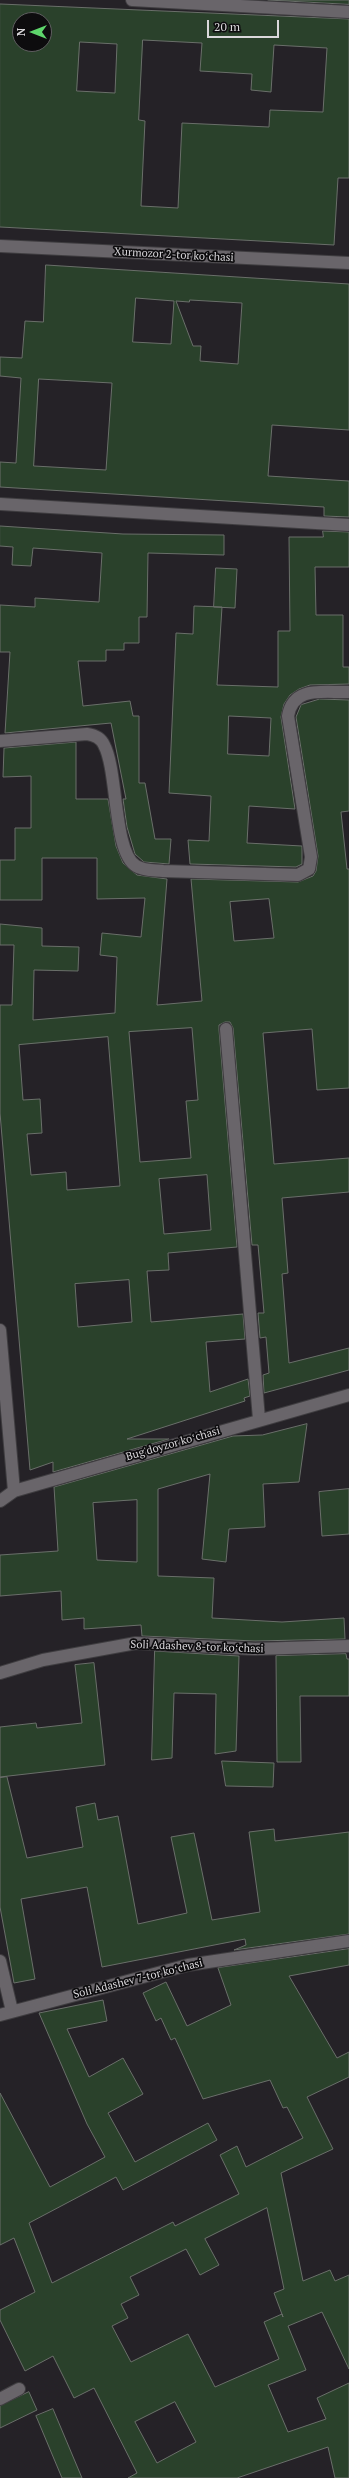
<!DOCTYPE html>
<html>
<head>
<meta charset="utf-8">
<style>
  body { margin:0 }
  #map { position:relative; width:349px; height:2478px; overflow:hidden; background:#252227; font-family:"PT Serif",serif }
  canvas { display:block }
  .north { position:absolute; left:12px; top:12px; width:40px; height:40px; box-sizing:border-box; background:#0d0c0e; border:1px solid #5f5e60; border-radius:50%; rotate:270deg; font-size:11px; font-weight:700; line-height:16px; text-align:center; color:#dad8db }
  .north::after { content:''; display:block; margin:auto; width:14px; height:18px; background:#5ed56c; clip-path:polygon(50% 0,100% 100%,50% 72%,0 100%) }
  .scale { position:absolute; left:207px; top:20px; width:72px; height:18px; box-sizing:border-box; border:2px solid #dad8db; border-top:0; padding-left:5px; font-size:12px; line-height:14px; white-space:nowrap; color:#dad8db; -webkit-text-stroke:3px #0d0c0e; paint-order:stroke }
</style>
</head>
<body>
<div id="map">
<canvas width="349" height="2478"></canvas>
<div class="north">N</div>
<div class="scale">20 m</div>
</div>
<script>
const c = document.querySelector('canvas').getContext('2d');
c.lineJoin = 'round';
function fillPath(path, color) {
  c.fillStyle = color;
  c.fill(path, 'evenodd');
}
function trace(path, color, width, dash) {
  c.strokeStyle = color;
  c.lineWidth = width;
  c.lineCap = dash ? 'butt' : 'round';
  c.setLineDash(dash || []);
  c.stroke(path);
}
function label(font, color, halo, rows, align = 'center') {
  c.font = font + ' "PT Serif",serif';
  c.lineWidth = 3.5;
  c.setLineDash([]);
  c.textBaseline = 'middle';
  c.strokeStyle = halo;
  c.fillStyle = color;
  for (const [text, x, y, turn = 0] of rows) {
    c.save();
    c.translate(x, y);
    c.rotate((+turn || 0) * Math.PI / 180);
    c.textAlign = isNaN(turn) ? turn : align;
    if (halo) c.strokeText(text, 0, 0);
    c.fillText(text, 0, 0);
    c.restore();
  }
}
const building = new Path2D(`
  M268,0H349V4Z
  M0,4L349,19V178H338L334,245L0,227ZM20,20H44V44H20ZM143,40L202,43L200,71L252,74L251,90L271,92L274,45L327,48L323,112L270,110L269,127L182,123L178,208L141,206L145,121L139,120ZM80,42L117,44L115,93L77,91Z
  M46,265L349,284V430L272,425L268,476L349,481V517L324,516V507L0,487V462L16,463L21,378L0,376V357L22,358L25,321L43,322ZM136,298L174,301L171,344L133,342ZM190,300L242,303L238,364L200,361L201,346H193L176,301L189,302ZM39,379L112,383L106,470L34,466Z
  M0,526L123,534L224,535V555L148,553L147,617H139V643H124V650H106V661H78L83,706L130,701L133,716H139V783H145L155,839H171L169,864L144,862L135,854L127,827L123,799H126L111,723L5,733L10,652H0V605L35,607V598L99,602L102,553L33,548L31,566L12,565L13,547L0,546Z
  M323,531L349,532V567H315L316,615H343V667H349V684L310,685L299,689L290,695L284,704L281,717L295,809L249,806L247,843L302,846V864L296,867L190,864L188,840L209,841L211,796L169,793L176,633L193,634L194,606L222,607L217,685L278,687V631H290L289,537H323ZM229,716L271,718L269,756L228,754Z
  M216,568L237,569L235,608L214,607Z
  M320,699L349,700V811L341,812L347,869H349V1088L317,1090L312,1029L263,1033L274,1164L349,1158V1192L282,1198L288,1273L282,1274L289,1363L349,1348V1370L264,1393L263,1375L269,1373L266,1337L260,1338L258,1313H264L258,1245H252L233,1028L230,1022H225L219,1025V1030L237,1247L168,1253L169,1270L147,1271L151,1322L243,1314L245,1339L206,1342L210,1392L248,1379L250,1396L244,1398L245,1401L127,1439H169L53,1472V1462L30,1470L0,1113V1005H12L14,945H0V924L42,928V946L79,947L78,971L34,970L33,1020L115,1013L117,957L100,955L102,933L141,937L145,898L97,899V858H42V900H0V860H15V828H31V776L3,777L4,748L76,742V799H108L116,846L123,863L137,875L167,879L157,1005L202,1001L191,879L298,882L313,876L316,871L318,856L296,717L301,705ZM269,899L274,938L234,941L230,902ZM192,1028L198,1100L186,1101L191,1158L140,1162L129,1032ZM108,1037L120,1186L67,1190L66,1172L31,1175L27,1134L42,1133L40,1099L23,1100L19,1045ZM207,1175L211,1230L164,1234L159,1179ZM129,1280L132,1322L78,1327L75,1284Z
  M307,1424L299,1482L263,1484L265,1527L229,1529L226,1562L202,1559L210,1474L158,1489V1576L214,1578L212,1618L282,1622L344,1618L345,1639L255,1641L142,1636L141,1625L84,1629V1618L62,1620L61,1591L0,1596V1555L58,1551L54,1487L233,1436L262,1435ZM137,1500V1562L97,1560L93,1503Z
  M349,1489V1534L322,1536L319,1492Z
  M155,1651L239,1656L236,1751L215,1754L216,1694L174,1693L172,1758L152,1760Z
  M346,1654L347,1659H349V1696H300L301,1762H277L276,1656Z
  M94,1663L105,1765L0,1777V1727L36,1723L37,1728L82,1723L75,1665Z
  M222,1761L274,1763L273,1787L226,1786Z
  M7,1777L27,1858L83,1847L76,1807L95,1803L98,1820L118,1816L138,1924L187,1913L171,1837L194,1833L212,1920L260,1912L249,1832L274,1829L275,1841L349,1832V1934L234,1950L246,1945L245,1939L102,1967L87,1887L21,1899L35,1979L14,1983L0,1907V1778Z
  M349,1949V1965L289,1976L337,2058L349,2052V2077L307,2097L333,2149L281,2173L303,2281L330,2270L335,2281L349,2275V2369L322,2312L288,2326L306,2370L268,2385L288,2432L326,2419L317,2398L349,2383V2478H335L328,2447L237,2478H128L137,2473L94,2388L74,2398L53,2356L25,2371L0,2320V2310L35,2292L14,2238L0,2245V2093L50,2187L105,2157L87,2124L39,2013L103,2000L107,2021L67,2029L89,2077L123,2058L143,2094L108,2113L135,2162L208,2123L217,2140L123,2190L116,2177L29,2223L52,2283L173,2222L175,2226L239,2194L220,2155L237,2146L246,2167L303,2138L287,2107L283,2108L270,2080L203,2099L175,2038L171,2040L161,2018L156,2021L143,1993L166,1982L187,2026L231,2005L218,1968ZM267,2208L284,2289L274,2293L283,2317L282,2314L264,2322L279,2359L215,2387L188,2334L131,2362L112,2326L128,2318L121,2304L139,2295L130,2277L186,2249L200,2275L219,2265L205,2239ZM175,2402L196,2442L157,2463L135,2422Z
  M29,2392L37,2410L0,2428V2406Z
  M53,2409L82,2478H62L36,2416Z`);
fillPath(building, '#2a412b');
trace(building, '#6a6f6a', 1);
const street = new Path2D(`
  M132,0L349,12
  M0,246L349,263
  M0,504L349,525
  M0,741L87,734C94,735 101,738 104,745C118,770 113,852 136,866C144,871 154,870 163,871L298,875L309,869L311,857L288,716C293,685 324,693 349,692
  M226,1029L259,1419
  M0,1330L14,1491
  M0,1501L14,1491L349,1395
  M0,1673L43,1660L136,1643L255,1649L349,1646
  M0,1961L12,2011
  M0,2015L188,1965L349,1941
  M0,2399L19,2389`);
trace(street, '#3f3d40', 14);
trace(street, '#69656a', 12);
label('11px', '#dad8db', '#0d0c0e', [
  ["Xurmozor 2-tor koʻchasi",174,255,3],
  ["Bug'doyzor koʻchasi",173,1444,-16],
  ["Soli Adashev 8-tor koʻchasi",197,1647,2],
  ["Soli Adashev 7-tor koʻchasi",138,1979,-14]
]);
</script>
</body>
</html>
